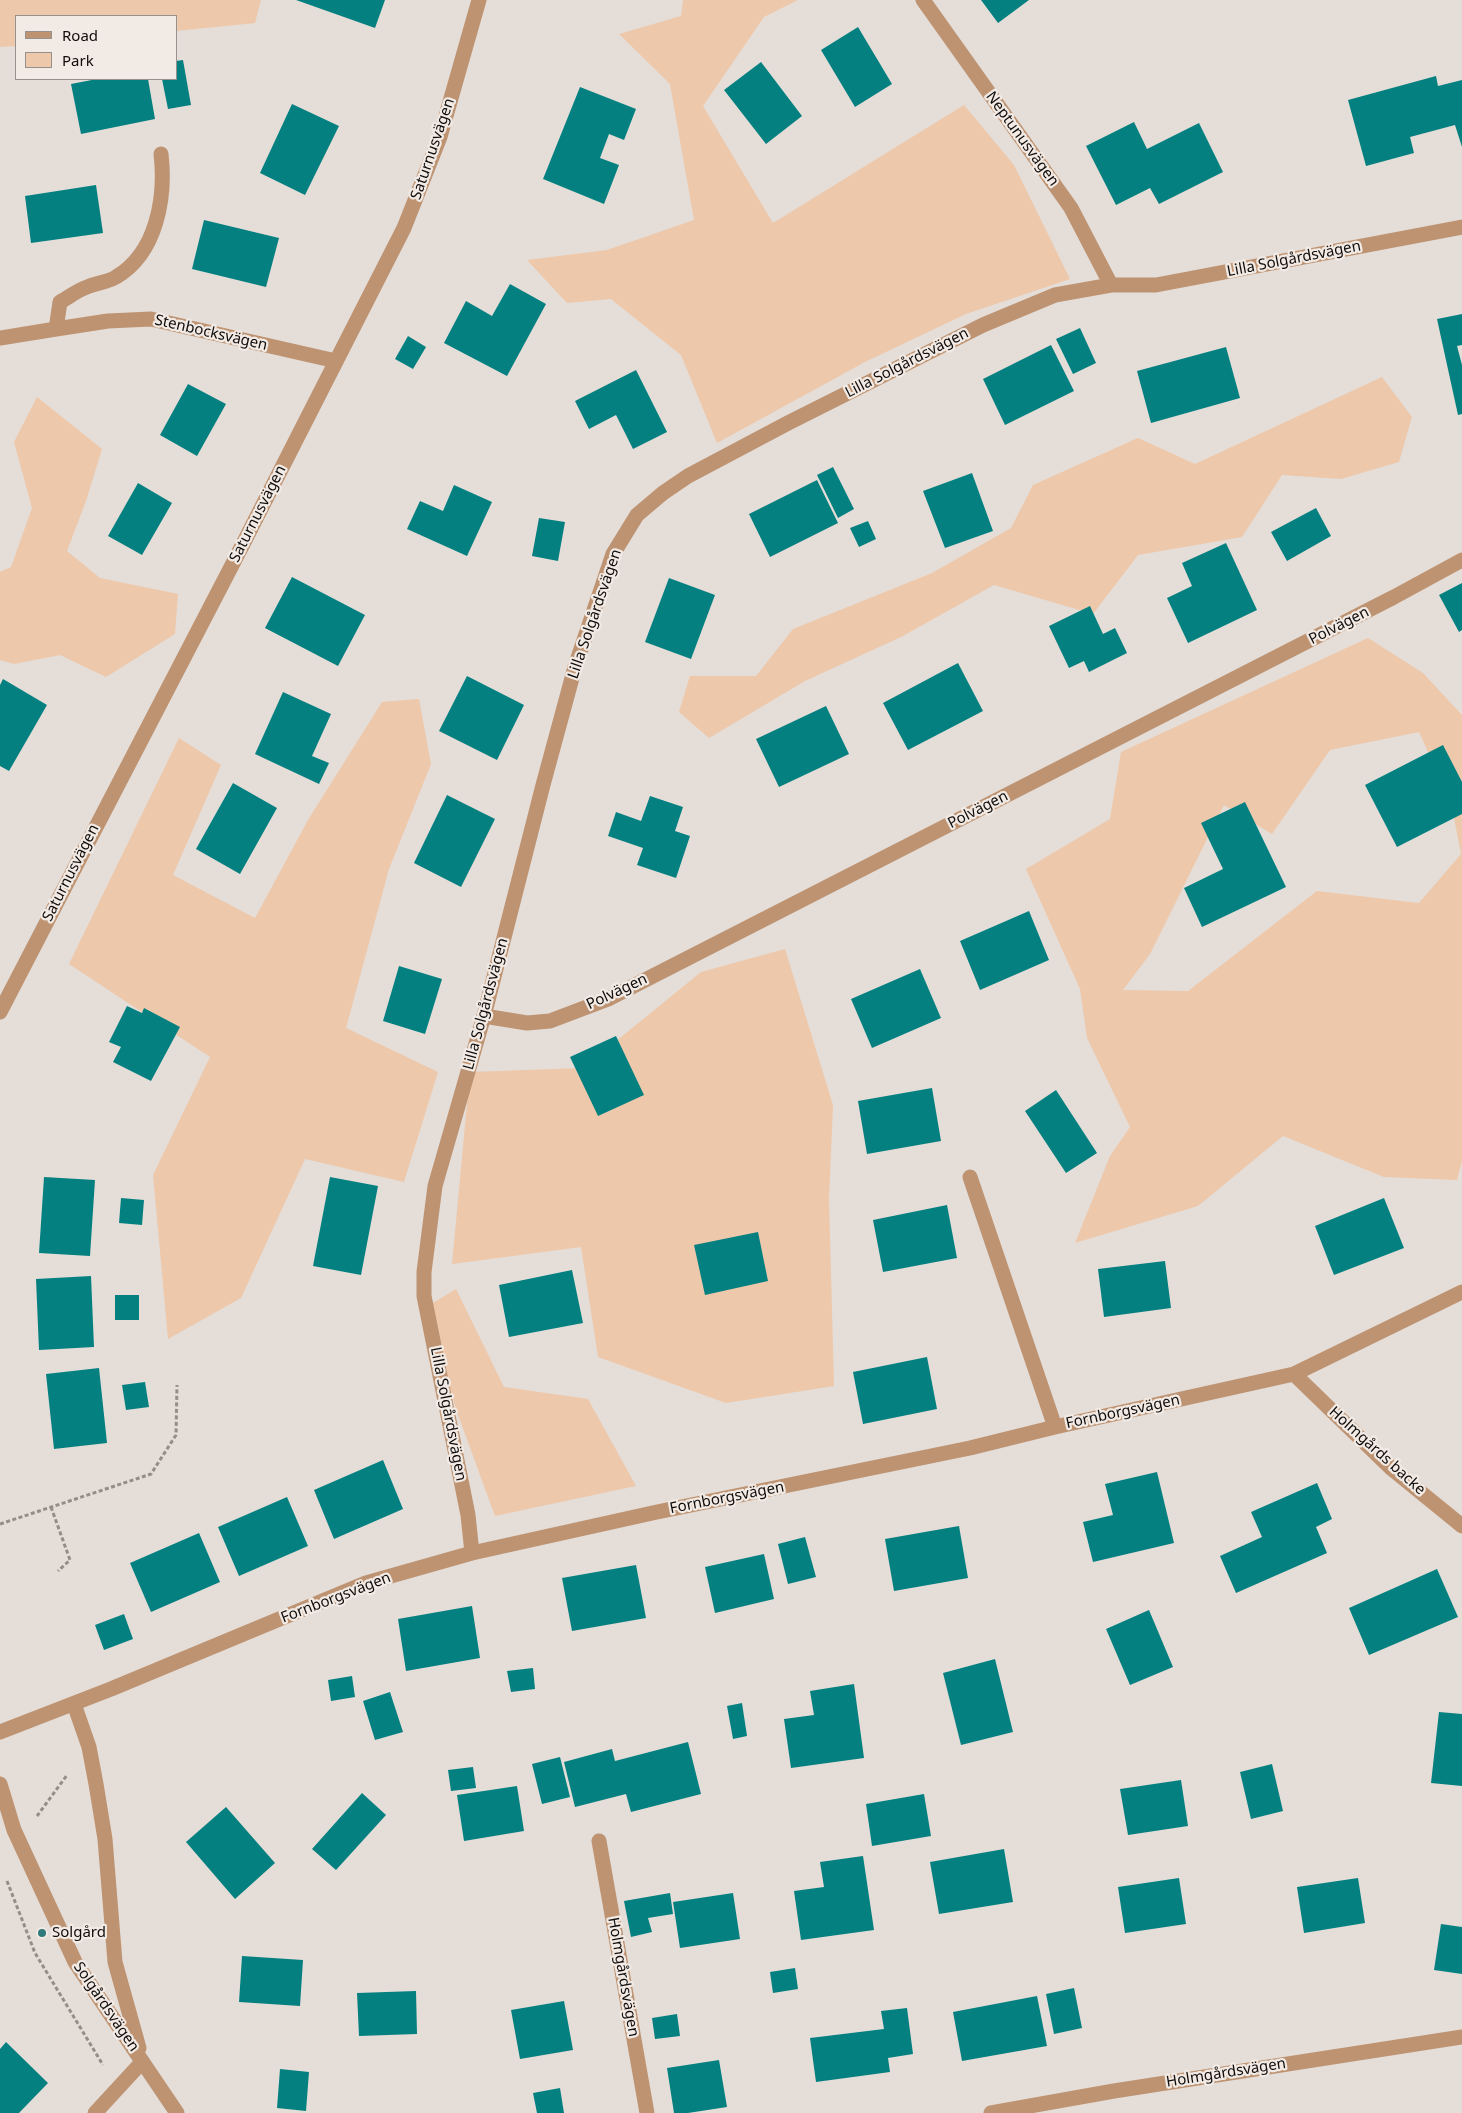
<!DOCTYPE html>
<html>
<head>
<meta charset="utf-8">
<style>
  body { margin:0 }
  #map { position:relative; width:1462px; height:2113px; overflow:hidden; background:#e5ddd7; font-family:"Noto Sans",sans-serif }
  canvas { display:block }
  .legend { position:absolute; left:15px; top:15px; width:162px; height:65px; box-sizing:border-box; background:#f2eae4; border:1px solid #97918d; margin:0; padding:6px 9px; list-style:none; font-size:15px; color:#0f0c0a }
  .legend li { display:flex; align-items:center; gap:10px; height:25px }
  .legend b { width:25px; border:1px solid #97918d }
</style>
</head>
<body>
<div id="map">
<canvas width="1462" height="2113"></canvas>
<ul class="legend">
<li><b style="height:6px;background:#bd9372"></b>Road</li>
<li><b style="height:14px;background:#edc8ab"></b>Park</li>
</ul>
</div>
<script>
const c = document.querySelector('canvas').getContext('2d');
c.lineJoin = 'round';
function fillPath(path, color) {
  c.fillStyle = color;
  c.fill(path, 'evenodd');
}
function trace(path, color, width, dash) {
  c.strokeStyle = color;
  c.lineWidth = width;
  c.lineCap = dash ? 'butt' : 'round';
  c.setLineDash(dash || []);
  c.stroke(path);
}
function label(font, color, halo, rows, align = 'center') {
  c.font = font + ' "Noto Sans",sans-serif';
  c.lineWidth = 4.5;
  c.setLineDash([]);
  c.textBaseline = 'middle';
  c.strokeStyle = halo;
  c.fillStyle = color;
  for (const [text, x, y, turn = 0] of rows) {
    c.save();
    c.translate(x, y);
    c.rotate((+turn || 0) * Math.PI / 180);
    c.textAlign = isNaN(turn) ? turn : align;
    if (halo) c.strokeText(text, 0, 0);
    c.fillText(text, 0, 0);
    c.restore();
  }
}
fillPath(new Path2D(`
  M0,0H261L255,23L176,31V16H16V46L0,47Z
  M683,0H798L764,17L703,106L773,223L964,105L1014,165L1070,279L966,314L865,362L717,443L681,355L611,299L567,303L527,260L607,250L694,220L670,84L619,34L681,16Z
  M1382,377L1412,417L1399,462L1341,479L1282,475L1242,537L1138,555L1093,614L994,585L901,637L805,681L709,738L679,712L690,676H756L793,629L932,573L1011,528L1033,485L1138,438L1195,464Z
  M37,397L102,449L86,501L67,551L100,578L178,594L175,634L106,677L60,655L14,664L0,660V572L11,567L32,508L14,442Z
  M1368,638L1423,673L1462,715V1161L1457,1180L1384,1177L1283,1136L1198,1206L1075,1243L1110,1156L1130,1127L1087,1038L1080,989L1026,869L1110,819L1121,752ZM1419,732L1451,802L1461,854L1419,903L1317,891L1188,991L1123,990L1150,954L1224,805L1272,834L1330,750Z
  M419,699L431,764L389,869L346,1028L438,1072L404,1182L305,1159L241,1298L168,1339L153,1175L210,1057L69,964L179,738L221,765L173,875L255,918L308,820L382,702Z
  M785,949L833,1105L829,1199L834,1386L726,1403L598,1357L581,1247L452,1264L470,1072L583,1068L701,972Z
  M456,1289L504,1387L588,1399L636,1486L495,1516L457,1412L426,1307Z`), '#edc8ab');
fillPath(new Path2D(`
  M296,0H385L375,28Z
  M981,0H1029L998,23Z
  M858,27L892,84L855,107L821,50Z
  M183,60L191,105L168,109L162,79H176V61Z
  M761,62L802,116L766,144L724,90Z
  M1436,76L1438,86L1462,80V147L1455,125L1410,137L1414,153L1366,166L1348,100Z
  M97,79H148L155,119L81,134L71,84Z
  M580,87L636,109L624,140L609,134L600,158L619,165L604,204L543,179Z
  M292,104L339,126L305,195L260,173Z
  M1134,122L1147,149L1199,123L1223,172L1159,204L1150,188L1116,205L1086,146Z
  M96,185L103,233L31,243L25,196Z
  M204,220L279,238L266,287L192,269Z
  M510,284L546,304L507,376L444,343L466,301L492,316Z
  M1462,314V345L1457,346L1462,365V414L1458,415L1437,319Z
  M1080,328L1096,363L1073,374L1056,339Z
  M408,336L426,347L413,369L395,359Z
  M1051,345L1074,391L1005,425L983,379Z
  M1226,347L1240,398L1151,423L1137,371Z
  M636,370L667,432L633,449L616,415L589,429L575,401Z
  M188,384L226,404L197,456L160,435Z
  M833,467L854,509L838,518L817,475Z
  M972,473L993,531L945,548L923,491Z
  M817,480L838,523L770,557L749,514Z
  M138,483L172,503L142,555L108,536Z
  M454,485L492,502L467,556L407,529L420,501L443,511Z
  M1316,508L1331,536L1287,561L1271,532Z
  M539,518L565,522L558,561L532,556Z
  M868,521L876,539L859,547L850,528Z
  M1226,543L1257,610L1188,643L1167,598L1192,586L1182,563Z
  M292,577L365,615L338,666L265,628Z
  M669,578L715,595L691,659L645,642Z
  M1462,583V630L1459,632L1439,595Z
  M1090,606L1103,634L1115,628L1127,653L1089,672L1084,661L1069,668L1049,626Z
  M958,663L983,711L908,750L883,703Z
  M467,676L524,705L497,760L439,731Z
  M3,679L47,705L9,771L0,766V685Z
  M283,692L331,714L312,756L329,763L319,784L255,754Z
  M826,706L849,754L779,787L756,739Z
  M1443,745L1462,782V814L1397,847L1365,785Z
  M233,783L277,808L240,874L196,849Z
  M447,795L495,819L461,887L414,863Z
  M650,796L683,807L675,831L690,836L676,878L637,865L643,848L608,836L616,812L641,821Z
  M1245,802L1286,887L1202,927L1184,888L1223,869L1201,823Z
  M1029,911L1049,960L980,990L960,941Z
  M399,966L442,979L425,1034L383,1021Z
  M920,969L941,1018L872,1048L851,999Z
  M127,1006L142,1013L144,1008L180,1027L151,1081L113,1062L121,1047L109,1042Z
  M616,1036L644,1095L598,1116L570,1057Z
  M932,1088L941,1141L867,1154L858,1101Z
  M1056,1090L1097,1153L1066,1173L1025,1111Z
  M44,1177L95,1180L90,1256L39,1253Z
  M330,1177L378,1186L361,1275L313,1266Z
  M121,1198L144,1200L142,1225L119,1223Z
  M1384,1198L1404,1248L1334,1275L1315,1226Z
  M947,1205L957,1258L883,1272L873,1220Z
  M758,1232L768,1281L705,1295L694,1245Z
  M1165,1261L1171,1308L1104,1317L1098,1269Z
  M572,1270L583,1323L509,1337L499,1285Z
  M91,1276L94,1347L39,1350L36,1279Z
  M115,1295H139V1320H115Z
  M927,1357L937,1409L863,1424L853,1372Z
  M99,1368L107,1443L54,1449L46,1374Z
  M145,1382L149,1407L126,1410L122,1385Z
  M383,1460L403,1509L334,1539L314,1490Z
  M1157,1472L1174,1543L1093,1562L1083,1522L1113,1515L1105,1484Z
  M1317,1483L1332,1519L1316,1527L1327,1553L1236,1593L1220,1556L1262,1537L1251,1512Z
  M287,1497L308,1546L239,1576L218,1527Z
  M959,1526L968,1578L894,1591L885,1539Z
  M199,1533L220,1582L151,1612L130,1563Z
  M805,1537L816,1577L788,1584L778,1544Z
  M764,1554L774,1599L715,1613L705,1567Z
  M636,1565L646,1618L572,1631L562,1578Z
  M1437,1569L1458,1617L1369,1655L1349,1608Z
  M472,1606L480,1658L406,1671L398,1619Z
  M1149,1610L1173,1667L1130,1685L1106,1629Z
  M124,1614L133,1639L104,1650L95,1625Z
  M995,1659L1013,1732L961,1745L943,1673Z
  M533,1668L535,1689L511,1692L507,1671Z
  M352,1676L355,1697L331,1701L328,1680Z
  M854,1684L864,1758L791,1768L784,1719L814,1715L810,1691Z
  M390,1692L403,1732L375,1740L363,1701Z
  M742,1703L747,1736L733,1739L727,1706Z
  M1439,1712L1462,1714V1786L1431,1783Z
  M688,1742L701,1794L631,1812L626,1794L575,1807L564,1762L612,1749L615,1761Z
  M560,1757L570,1797L542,1804L532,1764Z
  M1272,1764L1283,1811L1251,1819L1240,1772Z
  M473,1767L476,1788L451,1791L448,1770Z
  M1181,1780L1188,1826L1128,1835L1120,1789Z
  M517,1786L524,1831L464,1841L457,1795Z
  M362,1793L386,1815L336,1870L312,1849Z
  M924,1794L931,1836L872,1846L866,1804Z
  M226,1807L275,1863L235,1899L186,1842Z
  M1004,1849L1013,1902L939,1914L930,1862Z
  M863,1856L874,1930L801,1940L794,1891L824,1887L820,1862Z
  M1179,1878L1186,1924L1125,1933L1118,1887Z
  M1358,1878L1365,1923L1304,1933L1297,1887Z
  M670,1893L673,1914L648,1918L652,1932L631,1937L624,1901Z
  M733,1893L740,1939L680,1948L673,1902Z
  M1441,1924L1462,1927V1974L1434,1970Z
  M242,1956L303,1960L300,2006L239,2002Z
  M795,1968L798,1989L773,1993L770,1972Z
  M1074,1988L1082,2028L1054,2034L1046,1994Z
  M416,1991L417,2034L359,2036L357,1993Z
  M1037,1996L1047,2046L962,2061L953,2012Z
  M564,2001L573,2050L520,2059L511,2010Z
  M907,2008L913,2054L888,2058L890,2072L816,2082L810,2038L884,2029L881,2011Z
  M677,2014L680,2036L655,2039L652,2018Z
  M6,2042L48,2083L19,2113H0V2049Z
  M719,2060L727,2107L688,2113H674L667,2068Z
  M280,2069L309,2072L306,2111L277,2108Z
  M560,2088L564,2113H537L533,2093Z`), '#058081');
trace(new Path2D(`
  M51,1507L70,1560L58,1571
  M0,1524L151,1474L176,1435L177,1385
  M37,1816L67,1775
  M7,1881L35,1953L103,2065`), '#948e89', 3, [4, 2.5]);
trace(new Path2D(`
  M923,0L1071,208L1111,285
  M161,154C166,197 157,253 116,277C108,282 96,283 87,287C78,290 69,297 60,302L56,329L108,321L151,319L336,361
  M0,338L56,329
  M0,1012L243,544L404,228L440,137L479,0
  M484,1016L527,1023L550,1021L608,999L1394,597L1462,560
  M970,1177L1055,1427
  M1294,1374L1392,1469L1462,1526
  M472,1553L468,1515L424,1296V1272L435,1186L484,1016L543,785L575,667L613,554L637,515L663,493L688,476L788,423L983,325L1055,295L1111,285H1156L1462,227
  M74,1704L89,1747L96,1784L105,1839L115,1962L139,2048
  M0,1732L111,1689L366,1583L472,1553L657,1512L970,1448L1055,1427L1294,1374L1462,1292
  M0,1784L14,1830L75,1962L177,2113
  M599,1841L647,2113
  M95,2113L142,2062
  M991,2113L1114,2091L1462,2037`), '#bd9372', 15);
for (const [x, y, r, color] of [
  [42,1933,5,"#307a7b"]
]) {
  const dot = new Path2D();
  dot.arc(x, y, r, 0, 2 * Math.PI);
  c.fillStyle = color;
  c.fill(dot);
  trace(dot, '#f2eae4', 2);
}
label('15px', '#0f0c0a', '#f2eae4', [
  ["Neptunusvägen",1022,139,54],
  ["Saturnusvägen",433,149,-71],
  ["Lilla Solgårdsvägen",1294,259,-11],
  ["Stenbocksvägen",211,333,13],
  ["Lilla Solgårdsvägen",907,363,-27],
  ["Saturnusvägen",258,514,-63],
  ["Lilla Solgårdsvägen",595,614,-71],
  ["Polvägen",1339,626,-27],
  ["Polvägen",978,810,-27],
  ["Saturnusvägen",71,873,-63],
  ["Polvägen",617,992,-25],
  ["Lilla Solgårdsvägen",486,1004,-75],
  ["Fornborgsvägen",1123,1412,-12],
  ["Lilla Solgårdsvägen",448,1414,79],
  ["Holmgårds backe",1377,1451,42],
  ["Fornborgsvägen",727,1498,-11],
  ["Fornborgsvägen",336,1598,-21],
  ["Holmgårdsvägen",623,1977,80],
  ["Solgårdsvägen",106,2007,56],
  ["Holmgårdsvägen",1226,2073,-9]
]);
label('15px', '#0f0c0a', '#f2eae4', [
  ["Solgård",52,1933]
], 'left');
</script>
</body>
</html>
